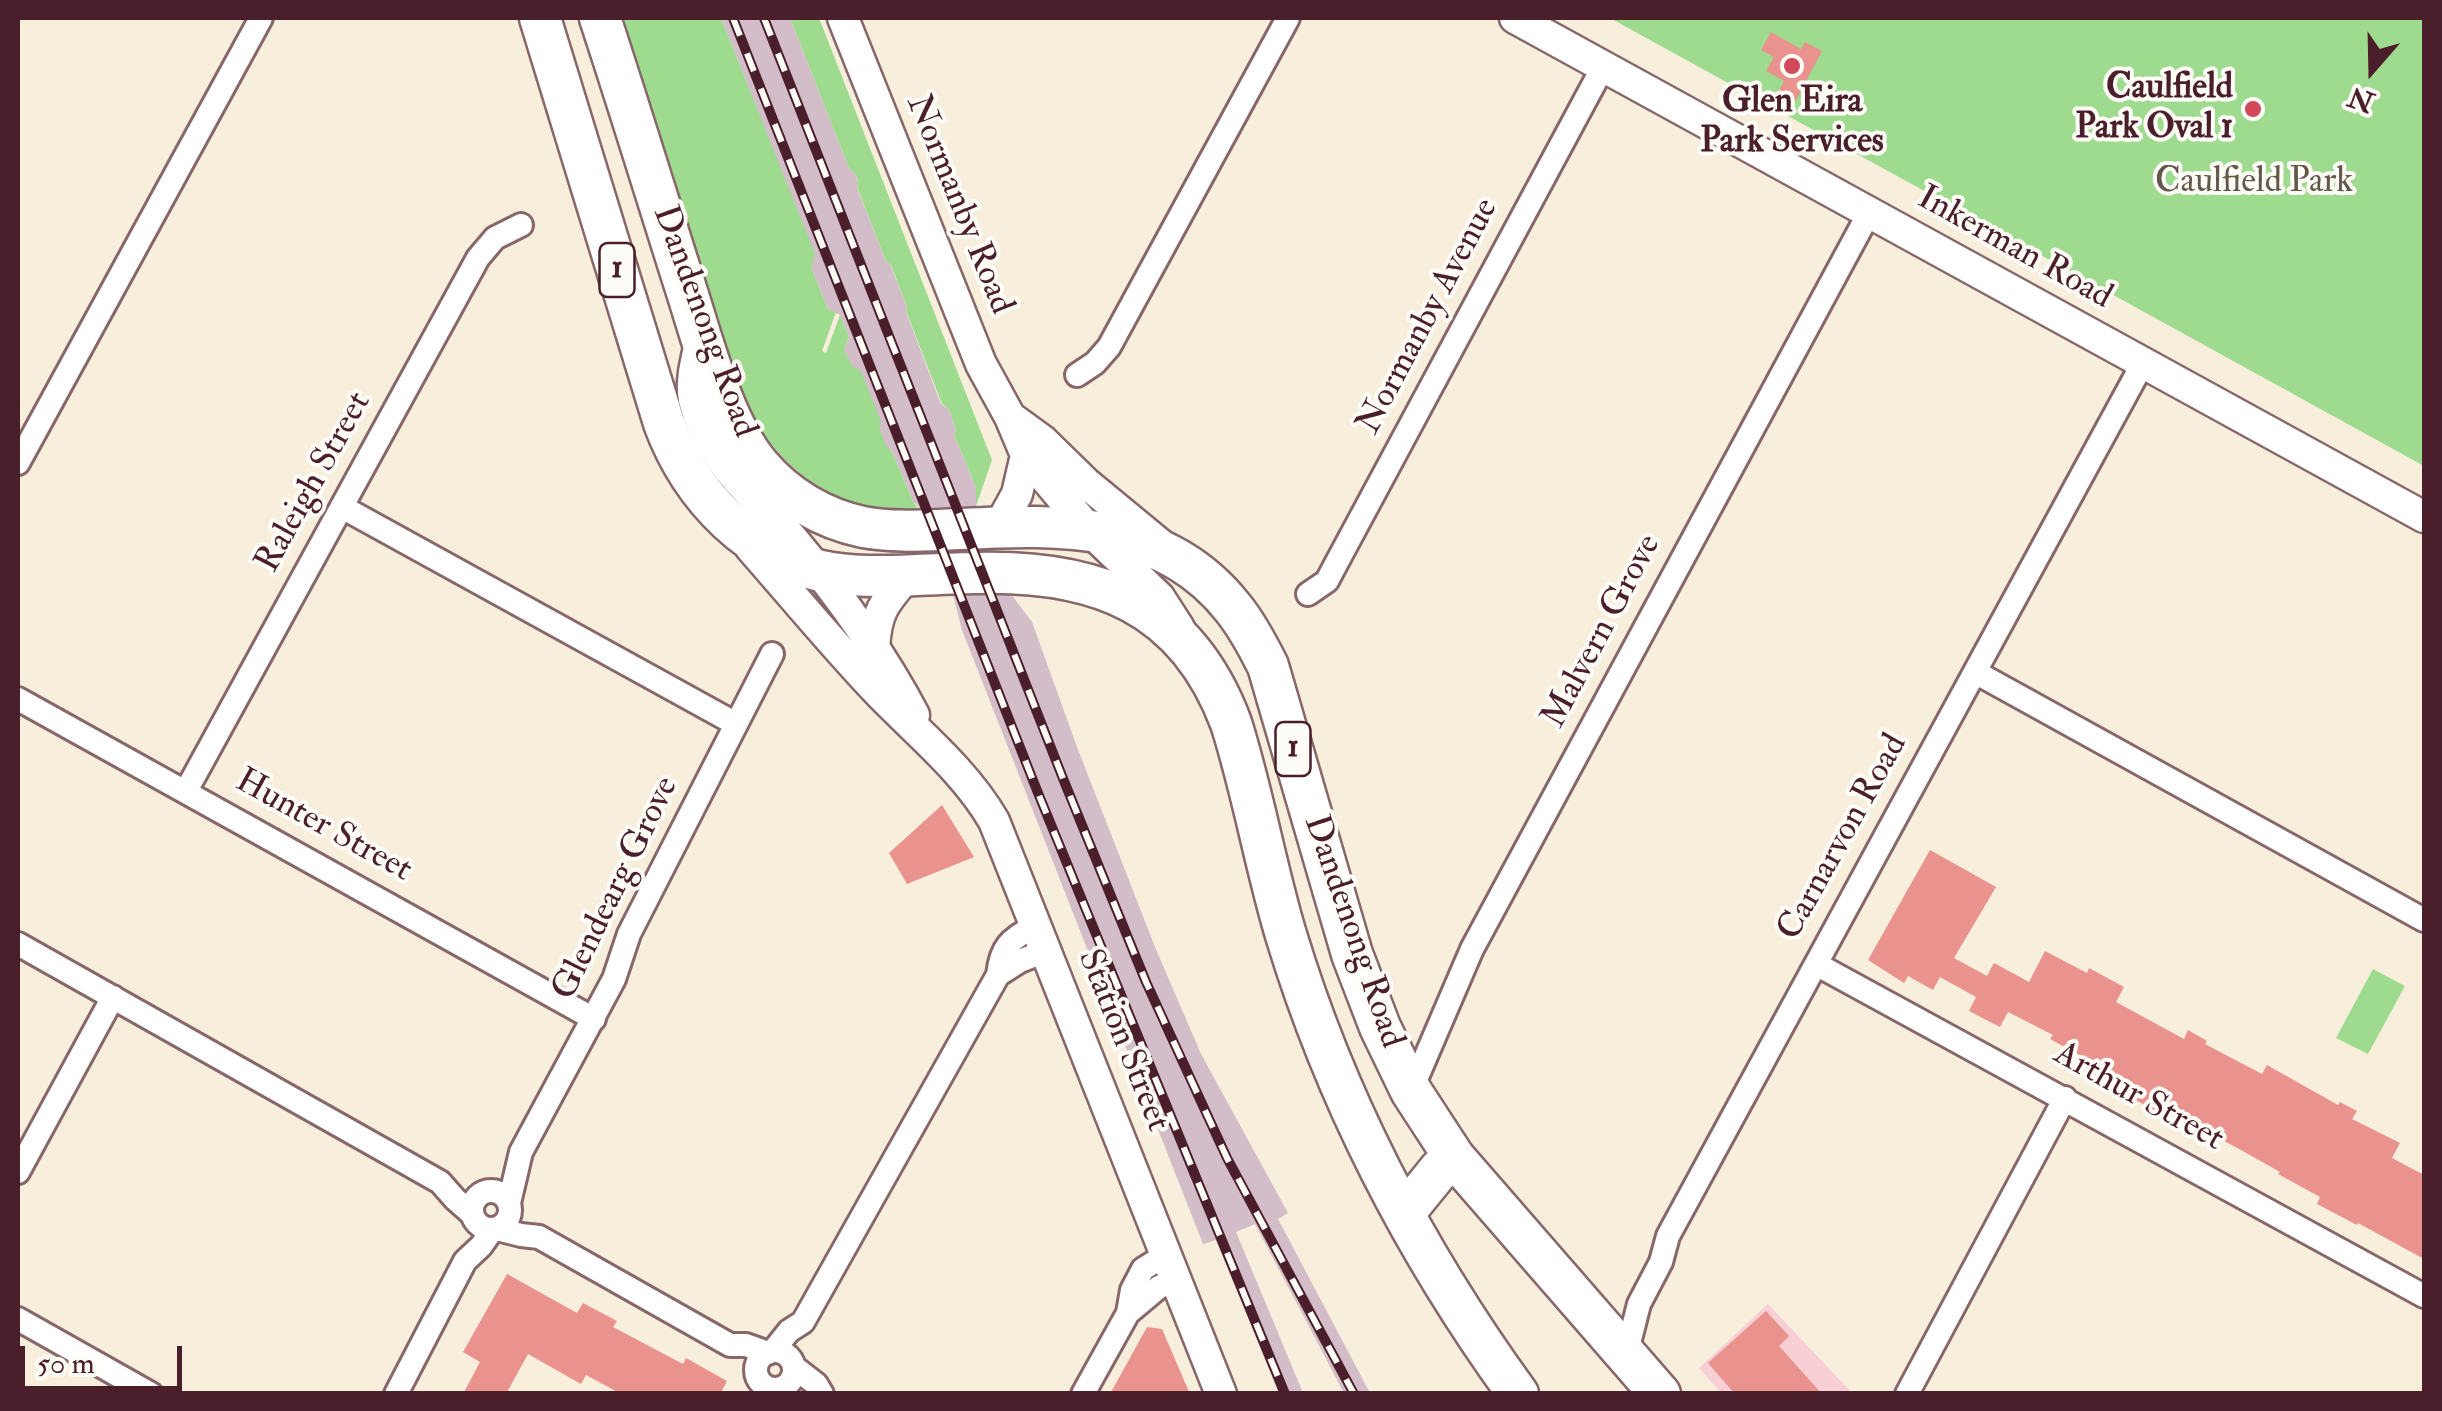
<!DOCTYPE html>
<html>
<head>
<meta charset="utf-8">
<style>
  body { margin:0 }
  #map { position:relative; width:2442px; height:1411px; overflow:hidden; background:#f7eedc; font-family:"IM FELL Double Pica",serif }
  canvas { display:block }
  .frame { position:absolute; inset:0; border:20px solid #4a1f2b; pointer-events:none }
  .north { position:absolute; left:2322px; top:20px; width:100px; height:100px; -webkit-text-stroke:8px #fdfcf7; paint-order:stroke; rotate:200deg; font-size:28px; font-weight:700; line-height:40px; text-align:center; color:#4a1f2b }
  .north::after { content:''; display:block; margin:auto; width:35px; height:45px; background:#4a1f2b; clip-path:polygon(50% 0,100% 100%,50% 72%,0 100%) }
  .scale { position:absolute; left:20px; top:1346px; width:162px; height:45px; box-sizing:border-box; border:5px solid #4a1f2b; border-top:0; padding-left:12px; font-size:30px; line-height:35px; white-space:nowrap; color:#4a1f2b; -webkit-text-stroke:8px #fdfcf7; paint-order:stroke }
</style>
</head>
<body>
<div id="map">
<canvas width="2442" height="1411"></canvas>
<div class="frame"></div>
<div class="north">N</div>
<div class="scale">50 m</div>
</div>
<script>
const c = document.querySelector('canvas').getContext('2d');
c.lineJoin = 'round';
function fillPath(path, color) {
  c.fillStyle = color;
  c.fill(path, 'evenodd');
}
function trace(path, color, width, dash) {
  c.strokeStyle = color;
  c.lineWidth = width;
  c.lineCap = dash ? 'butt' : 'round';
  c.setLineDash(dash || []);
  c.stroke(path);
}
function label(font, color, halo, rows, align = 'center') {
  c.font = font + ' "IM FELL Double Pica",serif';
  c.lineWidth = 8;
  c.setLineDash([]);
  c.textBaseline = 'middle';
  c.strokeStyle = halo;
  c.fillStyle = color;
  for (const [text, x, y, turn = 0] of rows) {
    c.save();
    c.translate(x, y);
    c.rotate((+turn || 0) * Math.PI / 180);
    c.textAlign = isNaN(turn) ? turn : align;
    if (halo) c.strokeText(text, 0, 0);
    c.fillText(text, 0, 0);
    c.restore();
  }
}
fillPath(new Path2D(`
  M1768,1304L1852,1393H1721L1699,1368Z`), '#f7cfd4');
fillPath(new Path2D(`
  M721,18H790L849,168L855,173L858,183L857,188L886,261L890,264L907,307L906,312L941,404L949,409L956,430L954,435L976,487V506L919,508L913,501L891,450L886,447L844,349L849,337L840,315L828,309L811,267L814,254Z
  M1011,594L1032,622L1077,747L1155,947L1201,1054L1288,1213L1278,1219L1370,1393H1344L1255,1224L1236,1232L1303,1393H1279L1216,1240L1203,1244L962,630L953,595Z`), '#d2bdc8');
fillPath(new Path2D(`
  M617,18H721L815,254L811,267L828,309L836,312L822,351L826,353L840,315L849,337L844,349L852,366L861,371L881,422L879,427L886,446L891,450L913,501L921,514C906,513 890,513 875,510C825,499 778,463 754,418C746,402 740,384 734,367Z
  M790,18H819L992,460L976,506V487L954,435L956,430L949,409L942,404L906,311L907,307L891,265L886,261L857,187C860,180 855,173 849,168Z
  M1610,18H2424V466Z
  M2373,969L2405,986L2368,1054L2336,1038Z`), '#9edb8f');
fillPath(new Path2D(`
  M1771,32L1801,49L1805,42L1822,51L1795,102L1778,93L1784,81L1766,71L1774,57L1761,50Z
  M942,805L974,857L907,884L889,853Z
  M1930,850L1996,887L1954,958L1987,976L1994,963L2029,982L2045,951L2087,973L2089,968L2124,987L2116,1002L2184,1039L2188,1030L2207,1041L2205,1044L2262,1074L2267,1065L2338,1105L2340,1102L2357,1111L2352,1119L2400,1143L2392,1158L2424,1175V1259L2358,1223L2357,1225L2317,1204L2320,1197L2278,1174L2280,1172L2241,1150L2168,1111L2165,1116L2086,1073L2092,1062L2050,1039L2053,1035L2008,1012L2000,1027L1969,1011L1976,997L1940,977L1933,990L1908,976L1904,983L1868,960Z
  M507,1274L577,1313L583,1303L617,1321L613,1327L683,1364L686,1358L727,1381L720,1394H621L586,1375L581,1384L528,1354L506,1394H463L480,1362L463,1352Z
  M1766,1311L1789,1336L1779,1346L1822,1394H1735L1708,1363Z
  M1147,1327L1162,1329L1190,1394H1110Z`), '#ea928e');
const minor = new Path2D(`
  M1077,375L1095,363L1109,347L1288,18
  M18,463L261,18
  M342,507L736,724
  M1308,594L1327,581L1336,564L1603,67
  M1975,672L2424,920
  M18,699L594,1019
  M186,791L478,258L495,238L521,225
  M18,944L440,1182L455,1199L472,1214
  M1816,964L2424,1296
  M998,975L1020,961L1045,951
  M1411,1091L1472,949L1869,213
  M18,1172L113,997
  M472 1210a19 19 0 1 1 38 0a19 19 0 1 1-38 0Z
  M509,1203L521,1152L614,979L629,934L772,654
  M497,1229L521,1235L539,1237L730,1345H746L768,1353
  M1128,1313L1159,1287L1176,1280
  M18,1319L151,1394
  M773,1351L789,1331L803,1322L998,975C1001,947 1010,939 1035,926
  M756 1370a19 19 0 1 1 38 0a19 19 0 1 1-38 0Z
  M1626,1355L1639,1304L1661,1262L1668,1236L2143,363
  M794,1367L816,1384L822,1394
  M396,1394L465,1261L481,1246L493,1229
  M1083,1394L1128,1313L1132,1290L1143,1269L1167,1254
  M1907,1394L2065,1098`);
const tertiary = new Path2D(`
  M843,18L981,364L1010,417L1026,455L1088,529L1159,597L1179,628
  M1515,18L2424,517
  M701,339C697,358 690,380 694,400C710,466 756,495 796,543C840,596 882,654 914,715
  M1010,417L1043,441L1086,483L1160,544
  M999,527L1017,494L1026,455
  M751,548C794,597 835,647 880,694C920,735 965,771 994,821L1221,1394
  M874,649C876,611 884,603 908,575`);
const trunk = new Path2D(`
  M540,18L664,423C691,496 752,561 832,573C879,580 929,573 977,573C1096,570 1186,603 1231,723C1253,792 1265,865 1286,935C1336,1100 1417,1255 1518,1394
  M600,18C630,109 658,201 687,292C704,345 724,424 760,466C786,497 824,519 863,527C895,533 928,530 961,529C1061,524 1165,521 1233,608C1247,625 1258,646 1268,666L1352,954L1380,1027L1411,1091L1454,1157L1660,1394
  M1405,1212L1440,1169L1454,1157`);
trace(minor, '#876769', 28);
trace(tertiary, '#876769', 35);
trace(trunk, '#876769', 45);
trace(minor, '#fff', 22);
trace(tertiary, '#fff', 30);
trace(trunk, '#fff', 40);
const rail = new Path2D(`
  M733,18L1038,793L1285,1394
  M764,18L1064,781L1146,982L1227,1158L1354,1394`);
trace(rail, '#4a1f2b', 10);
trace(rail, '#fdfcf7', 6, [19]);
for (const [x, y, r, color] of [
  [1792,66,10,"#d1495b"],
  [2253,109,10,"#d1495b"]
]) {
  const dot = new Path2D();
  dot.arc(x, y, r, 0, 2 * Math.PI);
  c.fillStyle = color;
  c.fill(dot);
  trace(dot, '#fdfcf7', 4);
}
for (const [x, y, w] of [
  [617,270,35],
  [1293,749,35]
]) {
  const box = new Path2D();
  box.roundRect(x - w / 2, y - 27, w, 54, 8);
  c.fillStyle = '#fdfcf7';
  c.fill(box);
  trace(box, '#4a1f2b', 2.5);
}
label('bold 32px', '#4a1f2b', null, [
  ["1",617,270],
  ["1",1293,749]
]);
label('bold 35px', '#4a1f2b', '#fdfcf7', [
  ["Caulfield",2233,89],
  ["Park Oval 1",2233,129],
  ["Glen Eira",1792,103,"center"],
  ["Park Services",1792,143,"center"]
], 'right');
label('35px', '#635749', '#fdfcf7', [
  ["Caulfield Park",2254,183]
]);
label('35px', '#4a1f2b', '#fdfcf7', [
  ["Normanby Road",958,205,68],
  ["Inkerman Road",2014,249,29],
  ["Normanby Avenue",1429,317,-62],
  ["Dandenong Road",703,322,70],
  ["Raleigh Street",315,483,-61],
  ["Malvern Grove",1603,632,-62],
  ["Hunter Street",323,827,29],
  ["Carnarvon Road",1844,838,-61],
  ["Glendearg Grove",617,889,-64],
  ["Dandenong Road",1352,932,71],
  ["Station Street",1122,1041,68],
  ["Arthur Street",2138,1098,29]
]);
</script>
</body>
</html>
